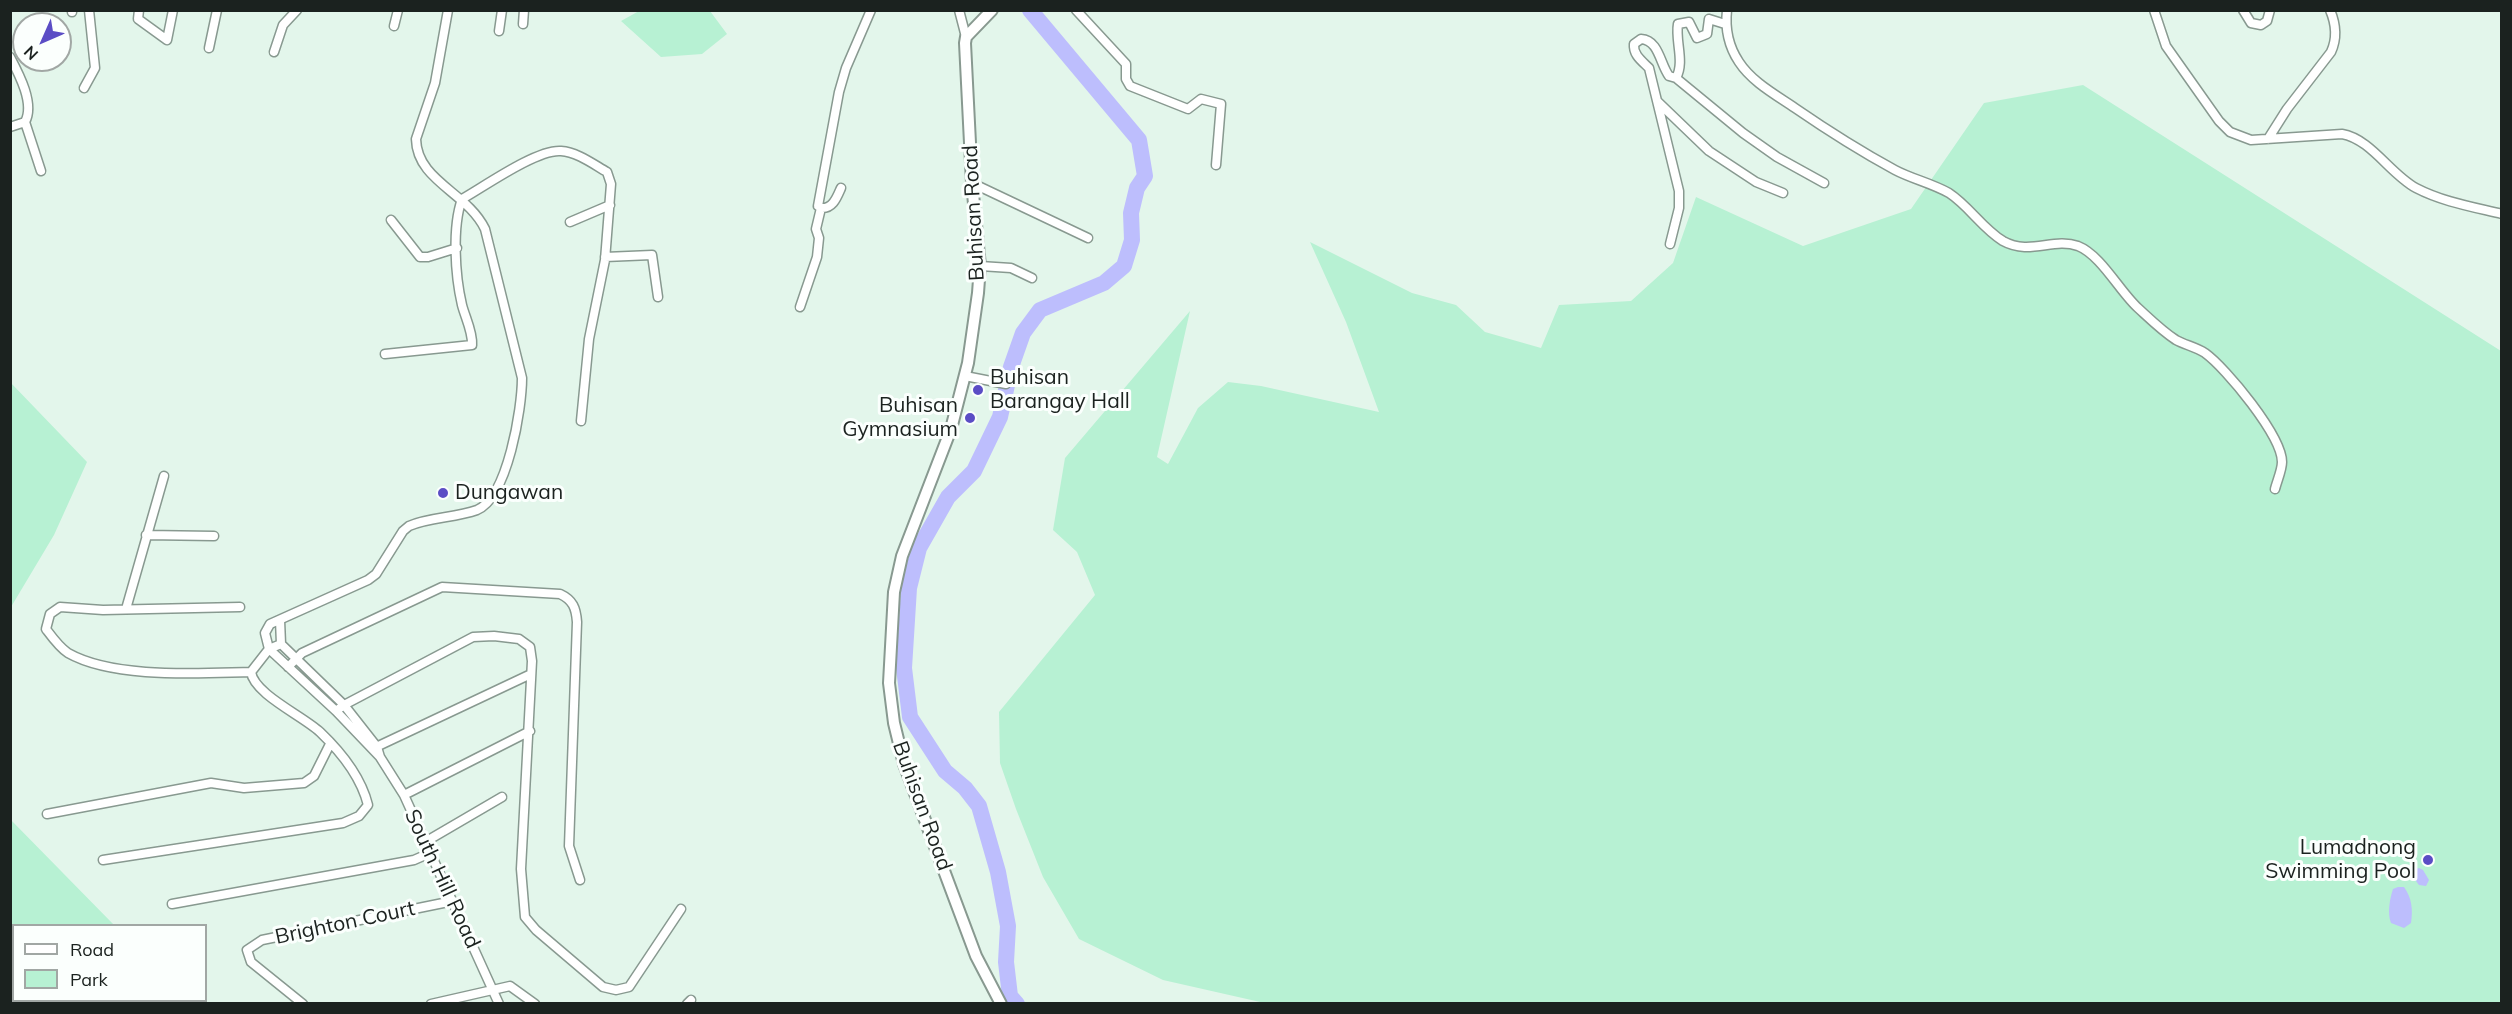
<!DOCTYPE html>
<html>
<head>
<meta charset="utf-8">
<style>
  body { margin:0 }
  #map { position:relative; width:2512px; height:1014px; overflow:hidden; background:#e3f6eb; font-family:Mulish,sans-serif }
  canvas { display:block }
  .frame { position:absolute; inset:0; border:12px solid #1b221f; pointer-events:none }
  .legend { position:absolute; left:12px; top:924px; width:195px; height:78px; box-sizing:border-box; background:#fbfffd; border:2px solid #a1a7a4; margin:0; padding:8px 10px; list-style:none; font-size:18px; color:#1b221f }
  .legend li { display:flex; align-items:center; gap:12px; height:30px }
  .legend b { width:30px; border:2px solid #a1a7a4 }
  .north { position:absolute; left:12px; top:12px; width:60px; height:60px; box-sizing:border-box; background:#fbfffd; border:2px solid #a1a7a4; border-radius:50%; rotate:225deg; font-size:16px; font-weight:700; line-height:24px; text-align:center; color:#1b221f }
  .north::after { content:''; display:block; margin:auto; width:21px; height:27px; background:#5b4dc5; clip-path:polygon(50% 0,100% 100%,50% 72%,0 100%) }
</style>
</head>
<body>
<div id="map">
<canvas width="2512" height="1014"></canvas>
<div class="frame"></div>
<ul class="legend">
<li><b style="height:8px;background:#fff"></b>Road</li>
<li><b style="height:16px;background:#b7f1d3"></b>Park</li>
</ul>
<div class="north">N</div>
</div>
<script>
const c = document.querySelector('canvas').getContext('2d');
c.lineJoin = 'round';
function fillPath(path, color) {
  c.fillStyle = color;
  c.fill(path, 'evenodd');
}
function trace(path, color, width, dash) {
  c.strokeStyle = color;
  c.lineWidth = width;
  c.lineCap = dash ? 'butt' : 'round';
  c.setLineDash(dash || []);
  c.stroke(path);
}
function label(font, color, halo, rows, align = 'center') {
  c.font = font + ' Mulish,sans-serif';
  c.lineWidth = 6;
  c.setLineDash([]);
  c.textBaseline = 'middle';
  c.strokeStyle = halo;
  c.fillStyle = color;
  for (const [text, x, y, turn = 0] of rows) {
    c.save();
    c.translate(x, y);
    c.rotate((+turn || 0) * Math.PI / 180);
    c.textAlign = isNaN(turn) ? turn : align;
    if (halo) c.strokeText(text, 0, 0);
    c.fillText(text, 0, 0);
    c.restore();
  }
}
fillPath(new Path2D(`
  M639,11H710L727,34L702,54L661,57L621,21Z
  M2083,85L2501,351V1003L1269,1004L1163,980L1079,939L1043,877L1016,809L1000,763L999,712L1095,595L1077,552L1053,530L1065,458L1190,311L1157,457L1168,464L1198,408L1228,382L1261,386L1379,412L1346,322L1310,242L1412,293L1456,305L1485,332L1541,348L1559,305L1631,301L1673,263L1696,197L1803,246L1911,209L1984,103Z
  M11,383L87,462L54,535L11,607Z
  M10,819L114,925L14,926V1000H183L186,1003H11Z`), '#b7f1d3');
fillPath(new Path2D(`
  M2419,868L2423,870L2429,880L2426,886L2419,885L2413,877L2416,869Z
  M2398,887H2404C2412,898 2413,910 2411,923L2404,928L2391,923C2387,913 2390,898 2393,889Z`), '#bdbefd');
trace(new Path2D(`
  M1017,1004L1010,996L1006,962L1008,926L998,872L979,806L965,788L945,771L910,717L904,668L909,588L919,548L948,497L974,471L1000,417L1011,367L1023,333L1040,310L1104,283L1124,266L1132,240L1131,213L1137,188L1145,176L1139,140L1030,10`), '#bdbefd', 16);
const minor = new Path2D(`
  M139,10L138,19L167,40L173,10
  M959,10L966,37
  M1076,10L1126,64V79L1130,86L1188,109L1201,99L1221,104L1216,165
  M1727,10C1725,28 1729,47 1739,62C1752,82 1776,95 1795,108C1827,130 1860,151 1895,170C1912,179 1931,183 1949,193C1969,206 1982,228 2003,241C2030,256 2053,237 2078,246C2101,255 2120,292 2138,308C2150,319 2162,331 2176,340C2185,345 2196,347 2205,353C2226,368 2282,436 2282,462C2282,470 2277,481 2275,489
  M2154,10L2166,46L2219,121L2230,132L2251,140L2342,134C2371,139 2390,174 2416,188C2443,202 2473,207 2502,214
  M2243,10L2251,23L2261,25L2267,21L2270,10
  M72,12V10
  M523,24L524,10
  M394,26L398,10
  M499,31L502,10
  M209,48L217,10
  M274,52L283,25L297,10
  M10,57C19,74 35,104 25,122L10,127
  M1676,78C1685,62 1675,41 1678,24L1689,22L1697,38L1707,34L1709,19L1725,24
  M84,88L95,68L89,10
  M1658,102L1709,151L1756,182L1783,193
  M25,122L41,171
  M2268,139L2287,109L2331,52C2337,39 2336,24 2330,10
  M972,183L1088,238
  M841,188C837,197 833,209 821,208L818,206L839,92L846,68L871,10
  M391,220L420,257H428L457,248
  M570,222L610,205
  M1670,244L1679,208V191L1649,68C1642,61 1633,55 1634,44L1641,39C1659,40 1660,64 1669,76L1676,78L1743,133L1777,157L1824,183
  M605,257L652,255L658,297
  M980,266L1011,268L1032,278
  M800,307L817,257L819,238L816,229L821,208
  M385,354L472,345C473,332 465,317 462,305C455,275 452,227 462,199C485,186 537,149 561,151C577,152 593,164 607,172L611,184L605,260L589,339L581,421
  M965,376L1006,384
  M146,535L214,536
  M240,607L103,610L60,607L50,614L46,629C52,637 59,647 68,653C114,679 199,673 251,672L269,649L281,644
  M126,609L164,476
  M280,620L281,644L344,705L377,747L380,757L404,795L499,1004
  M288,667L302,653L442,587L560,594C573,600 576,608 577,622L569,846L580,880
  M336,711L344,705L473,637L494,636L519,639L530,647L532,661L521,869L525,917L536,930L603,987L616,990L629,987L681,909
  M374,748L531,674
  M380,757L336,711L269,649L265,633L270,624L368,580L376,574L403,531L409,526C430,517 455,518 477,510C508,497 522,408 522,378L485,229C467,192 417,181 416,139L435,83L448,10
  M404,795L530,731
  M47,814L211,783L244,788L304,783L314,776L330,744
  M425,842L502,797
  M103,860L343,823L359,816L368,805C361,777 341,752 320,732C303,716 254,694 251,672
  M172,904L414,860L430,853
  M303,1004L251,962L247,950L262,940L453,901
  M431,1004L510,986L535,1004
  M687,1004L691,1000`);
const tertiary = new Path2D(`
  M992,10L966,37L965,43L972,183L980,266L978,293L968,363L951,429L902,556L894,592L889,683L894,723L904,764L976,956L1001,1004`);
trace(minor, '#889990', 11);
trace(tertiary, '#889990', 14);
trace(minor, '#fff', 8);
trace(tertiary, '#fff', 10);
for (const [x, y, r, color] of [
  [978,390,6,"#5b4dc5"],
  [970,418,6,"#5b4dc5"],
  [443,493,6,"#5b4dc5"],
  [2428,860,6,"#5b4dc5"]
]) {
  const dot = new Path2D();
  dot.arc(x, y, r, 0, 2 * Math.PI);
  c.fillStyle = color;
  c.fill(dot);
  trace(dot, '#fbfffd', 2);
}
label('21px', '#1b221f', '#fbfffd', [
  ["Buhisan Road",974,213,-93],
  ["Buhisan Road",922,806,70],
  ["South Hill Road",442,879,65],
  ["Brighton Court",345,923,-12]
]);
label('21px', '#1b221f', '#fbfffd', [
  ["Buhisan",990,378],
  ["Barangay Hall",990,402],
  ["Buhisan",958,406,"right"],
  ["Gymnasium",958,430,"right"],
  ["Dungawan",455,493],
  ["Lumadnong",2416,848,"right"],
  ["Swimming Pool",2416,872,"right"]
], 'left');
</script>
</body>
</html>
